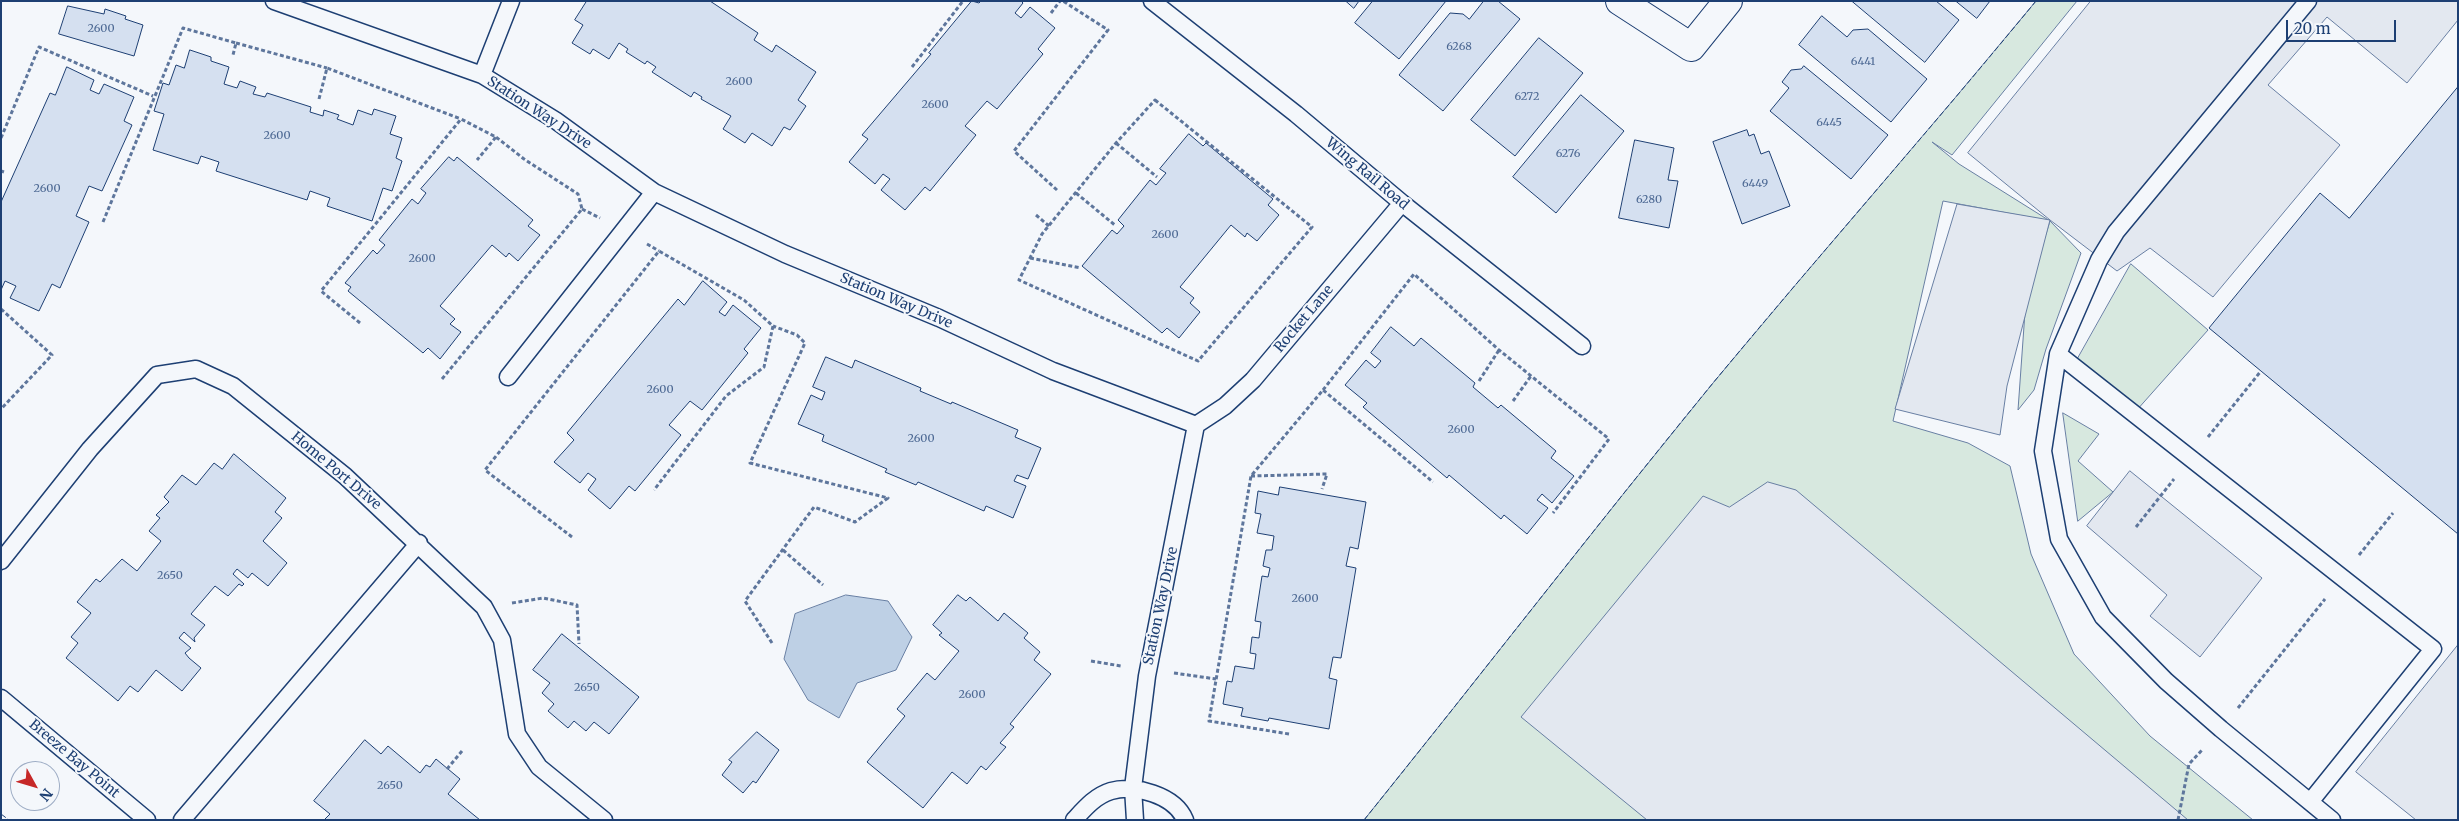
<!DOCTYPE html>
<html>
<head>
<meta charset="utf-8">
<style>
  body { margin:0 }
  #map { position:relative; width:2459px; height:821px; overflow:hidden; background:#f4f7fb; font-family:Merriweather,serif }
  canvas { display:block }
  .frame { position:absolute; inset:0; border:2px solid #1d3f73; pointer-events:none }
  .north { position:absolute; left:10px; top:761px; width:50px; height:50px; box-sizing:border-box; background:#f4f7fb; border:1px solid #9eadc5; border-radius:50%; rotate:129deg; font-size:14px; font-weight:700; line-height:20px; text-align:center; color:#1d3f73 }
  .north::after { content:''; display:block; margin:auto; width:18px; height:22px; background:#c62828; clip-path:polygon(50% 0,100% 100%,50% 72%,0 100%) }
  .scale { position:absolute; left:2286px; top:20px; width:110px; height:22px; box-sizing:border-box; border:2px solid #1d3f73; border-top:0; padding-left:6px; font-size:15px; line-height:18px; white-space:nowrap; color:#1d3f73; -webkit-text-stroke:4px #f4f7fb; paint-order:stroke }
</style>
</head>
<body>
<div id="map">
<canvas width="2459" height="821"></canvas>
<div class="frame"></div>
<div class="north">N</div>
<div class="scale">20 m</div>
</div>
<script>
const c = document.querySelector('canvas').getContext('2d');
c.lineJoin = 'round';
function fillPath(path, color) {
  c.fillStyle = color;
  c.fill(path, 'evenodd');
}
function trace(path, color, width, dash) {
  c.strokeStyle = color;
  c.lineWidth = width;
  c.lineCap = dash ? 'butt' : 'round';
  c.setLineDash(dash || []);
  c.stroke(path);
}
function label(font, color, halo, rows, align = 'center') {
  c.font = font + ' Merriweather,serif';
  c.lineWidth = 4;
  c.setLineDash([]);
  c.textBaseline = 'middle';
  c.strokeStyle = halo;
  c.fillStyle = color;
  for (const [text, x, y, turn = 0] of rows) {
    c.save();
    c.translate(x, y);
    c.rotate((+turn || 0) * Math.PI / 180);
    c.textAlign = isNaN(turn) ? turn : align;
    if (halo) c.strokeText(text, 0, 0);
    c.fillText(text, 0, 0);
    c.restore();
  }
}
const green = new Path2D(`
  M2036,1H2077L1952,155L1932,142L1959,164L2050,221L2081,253L2046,349L2034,390L2018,410L2026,298L2050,221L1943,201L1893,421L1968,443L2010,466L2031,554L2074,654L2150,736L2253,820H1364C1481,675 1595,527 1713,383C1819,255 1930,130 2036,1Z
  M2131,264L2208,330L2136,411L2077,360Z
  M2063,413L2099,434L2078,461L2113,492L2078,521Z`);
fillPath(green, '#d7e8df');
trace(green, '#687fa3', 1);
const parking = new Path2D(`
  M2091,1H2458V20L2407,83L2327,17L2268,85L2340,145L2213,297L2150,248L2117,271L2050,220L2007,386L2000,435L1895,409L1957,204L2050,220L1968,153Z
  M2130,471L2262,578L2200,657L2150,616L2167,595L2087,526Z
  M1768,482L1796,490L2188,820H1647L1521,717L1703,496L1729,507Z
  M2458,645V820H2416L2356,772Z`);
fillPath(parking, '#e3e8f0');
trace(parking, '#687fa3', 1);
const water = new Path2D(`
  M846,595L888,601L912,637L896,670L857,683L839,718L808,700L784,659L795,614Z`);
fillPath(water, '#bed0e5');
trace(water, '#687fa3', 1);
const building = new Path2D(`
  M587,1H710L758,33L754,40L772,52L776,45L816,72L798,100L806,106L790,130L784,127L772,146L752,133L745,143L723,129L731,116L701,99L702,97L694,92L691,97L652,72L656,67L647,61L645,64L626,52L628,49L619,43L609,59L593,49L590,54L572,43L583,25L575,20Z
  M972,1L979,3L981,1H1021L1023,3L1015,13L1021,18L1030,7L1055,28L1038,49L1043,54L997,109L987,101L965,126L976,135L930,191L925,187L905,210L881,190L890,179L883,174L875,184L849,162L868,139L862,135L931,54L929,53Z
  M1346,1H1359L1354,8Z
  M1373,1H1446L1399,59L1355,23Z
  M1484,1H1498L1520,19L1443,111L1399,75L1450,13L1463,14L1469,19Z
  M1852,1H1936L1959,20L1925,62Z
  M1956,1H1990L1977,18Z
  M68,6L104,14L105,9L126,16L125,19L143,25L134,56L59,34Z
  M1822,16L1847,37L1853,30L1868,29L1927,79L1891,122L1799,45Z
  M1539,38L1583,73L1515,156L1471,120Z
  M190,50L211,57V61L229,67L224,84L237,88L240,81L256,87L253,94L265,97L267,93L311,107L310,112L323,116L324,110L339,115L337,119L353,125L358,110L372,115L374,109L396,116L390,134L402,138L396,158L402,161L392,191L383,188L372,221L327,206L330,198L310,191L307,200L216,171L219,162L201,156L198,164L153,150L164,114L154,111L163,83L169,85L176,65L184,68Z
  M1804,66L1888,135L1851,179L1770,111L1789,88L1782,82L1791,70L1801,69Z
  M67,67L94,80L90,90L99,94L104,84L134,97L124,121L132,125L102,191L89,186L76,216L89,222L60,288L52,284L39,311L10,298L16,286L5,281L1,290V202L50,93L55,95Z
  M2458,87V534L2209,328L2320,193L2349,218Z
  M1581,95L1624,131L1556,213L1513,177Z
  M1747,130L1749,136L1754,134L1761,154L1769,151L1790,206L1742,224L1713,142Z
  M1189,134L1203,146L1206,143L1273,199L1268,205L1279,215L1257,241L1247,233L1245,237L1231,225L1180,287L1194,298L1190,303L1200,312L1179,338L1167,328L1162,333L1082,266L1112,230L1117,234L1124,226L1118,220L1150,180L1156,185L1166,173L1160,169Z
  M1635,140L1674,148L1668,180L1678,181L1669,228L1619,218Z
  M449,157L454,161L457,157L533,220L528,226L540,235L518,261L509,253L506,257L492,245L440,306L455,319L450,324L461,332L440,359L428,348L423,353L348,291L351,287L345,283L373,250L377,254L385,245L379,240L412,199L418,204L426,193L421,189Z
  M703,281L727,302L719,312L725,316L733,305L761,328L744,349L748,353L702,410L690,401L669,425L681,435L635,491L629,486L610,509L588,490L596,479L588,473L580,483L554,462L574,440L567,433L678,299L684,305Z
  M1391,327L1414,346L1421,338L1475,383L1473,387L1498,408L1501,405L1556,451L1551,458L1574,476L1552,503L1542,494L1537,500L1548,508L1527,534L1504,515L1501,519L1449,475L1447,478L1363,407L1367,403L1345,385L1366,360L1375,368L1381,361L1371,353Z
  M826,357L852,368L855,360L921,388L920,391L951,404L952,402L1018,430L1015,437L1041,448L1028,479L1017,475L1014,481L1026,486L1013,518L986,506L984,511L918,482L916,485L885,472L887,469L822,441L824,435L798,424L811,395L822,400L825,392L813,387Z
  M234,454L286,498L275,512L282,518L263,541L287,563L268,586L252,573L248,578L237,569L233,574L244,584L242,586L239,584L228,596L215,586L191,614L205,625L194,638L195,642L184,632L179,638L191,648L185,653L189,658L201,668L182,691L156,670L138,692L130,686L118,701L66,658L78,643L71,637L91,613L77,602L96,579L100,582L122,559L137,571L161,541L149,531L160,518L156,515L169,502L164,497L182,475L196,485L214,463L222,469Z
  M1280,487L1366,502L1358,549L1350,547L1346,566L1356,568L1341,658L1333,657L1329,678L1337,680L1329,729L1269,718L1268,721L1241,716L1243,708L1223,704L1227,681L1232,682L1235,666L1254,669L1256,654L1250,653L1252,637L1259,638L1261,622L1255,621L1262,576L1268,577L1270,568L1263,566L1266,550H1272L1274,536L1257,533L1261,514L1255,513L1258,491L1278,495Z
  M958,595L966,601L970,597L998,621L1004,613L1028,633L1024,638L1040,652L1034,660L1051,674L1010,724L1014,727L1000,743L1006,747L986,770L981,766L967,784L952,772L923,808L867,762L905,716L897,709L927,673L935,680L959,651L939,635L942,633L933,625Z
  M562,634L639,697L609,734L594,722L586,731L574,721L568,728L548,711L554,704L542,693L550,683L533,670Z
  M757,732L779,750L756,783L753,781L743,793L722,775L732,762L729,760Z
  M365,740L381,754L388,746L420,773L426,765L430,767L436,759L460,779L448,794L480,820H324L330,814L314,801Z`);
fillPath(building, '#d5e0f0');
trace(building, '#1d3f73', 1);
const service = new Path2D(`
  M274,1L482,75L555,120L654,192L785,254L939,318L1053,371L1196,425
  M1152,1L1296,114L1402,203L1582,346
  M2308,1L2116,232L2099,260L2058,354L2043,451L2059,539L2103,617L2166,681L2221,729L2332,820
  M482,75L511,1
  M2058,354L2433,649L2310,802
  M508,377L654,192
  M1196,425L1225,406L1253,380L1402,203
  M1,561L90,449L157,375L196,369L233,386L345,476L484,607L502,640L517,734L539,767L604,820
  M1,698L147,820
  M182,820L419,543
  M1074,820C1085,808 1095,796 1111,791C1134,784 1175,795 1185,820
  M1135,820L1133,788L1147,676L1196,425`);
const minor = new Path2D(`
  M1620,1L1691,47L1728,1`);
trace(service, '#1d3f73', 19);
trace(minor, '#1d3f73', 30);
trace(new Path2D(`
  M1051,13L1060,1
  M236,43L327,68
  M912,67L963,1
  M319,99L327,68L461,119
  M1155,100L1312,227L1198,361L1019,280L1042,234L1116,143Z
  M1,138L39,47L153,96
  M1116,143L1157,177
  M1,171L4,172
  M1057,190L1014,151L1108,30L1063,1
  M1076,193L1116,226
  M582,209L600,218
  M1036,215L1049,226
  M103,222L183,28L236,43L233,55
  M647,244L659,251
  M1030,258L1081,268
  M1,309L52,355L1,409
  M360,323L321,291L461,119L496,137L477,160
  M442,379L582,209L578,194L524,159L496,137
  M1479,381L1499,350
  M1323,390L1414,274L1499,350L1609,439L1553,513
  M1513,401L1531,376
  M2208,437L2261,371
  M1251,476L1327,474L1322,489
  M2136,527L2174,479
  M572,537L485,470L659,251L744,300L773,326L764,367L726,396L654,490
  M783,550L823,585
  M2359,555L2393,513
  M512,603L543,598L577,605L579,644
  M772,643L745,601L814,507L855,522L888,498L750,463L805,343L797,335L773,326
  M1091,661L1121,666
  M1174,673L1216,679
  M2238,708L2325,599
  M1289,734L1209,721L1251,476L1323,390L1433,482
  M447,769L462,751
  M2178,820L2189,764L2203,749`), '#5e769c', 3, [4, 2.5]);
trace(service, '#f4f7fb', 16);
trace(minor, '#f4f7fb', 28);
trace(new Path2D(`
  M1,814L9,820
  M1364,820C1481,675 1595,527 1713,383C1819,255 1930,130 2036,1`), '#1d3f73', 1, [6, 2.5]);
label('11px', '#4b6792', null, [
  ["2600",101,29],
  ["6268",1459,47],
  ["6441",1863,62],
  ["2600",739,82],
  ["6272",1527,97],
  ["2600",935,105],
  ["6445",1829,123],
  ["2600",277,136],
  ["6276",1568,154],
  ["6449",1755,184],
  ["2600",47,189],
  ["6280",1649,200],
  ["2600",1165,235],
  ["2600",422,259],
  ["2600",660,390],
  ["2600",1461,430],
  ["2600",921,439],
  ["2650",170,576],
  ["2600",1305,599],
  ["2650",587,688],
  ["2600",972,695],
  ["2650",390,786]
]);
label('14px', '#1d3f73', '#f4f7fb', [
  ["Station Way Drive",539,113,33],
  ["Wing Rail Road",1367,174,40],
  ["Station Way Drive",896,301,23],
  ["Rocket Lane",1304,319,-50],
  ["Home Port Drive",336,471,40],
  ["Station Way Drive",1161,606,-78],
  ["Breeze Bay Point",74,759,40]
]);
</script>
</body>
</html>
